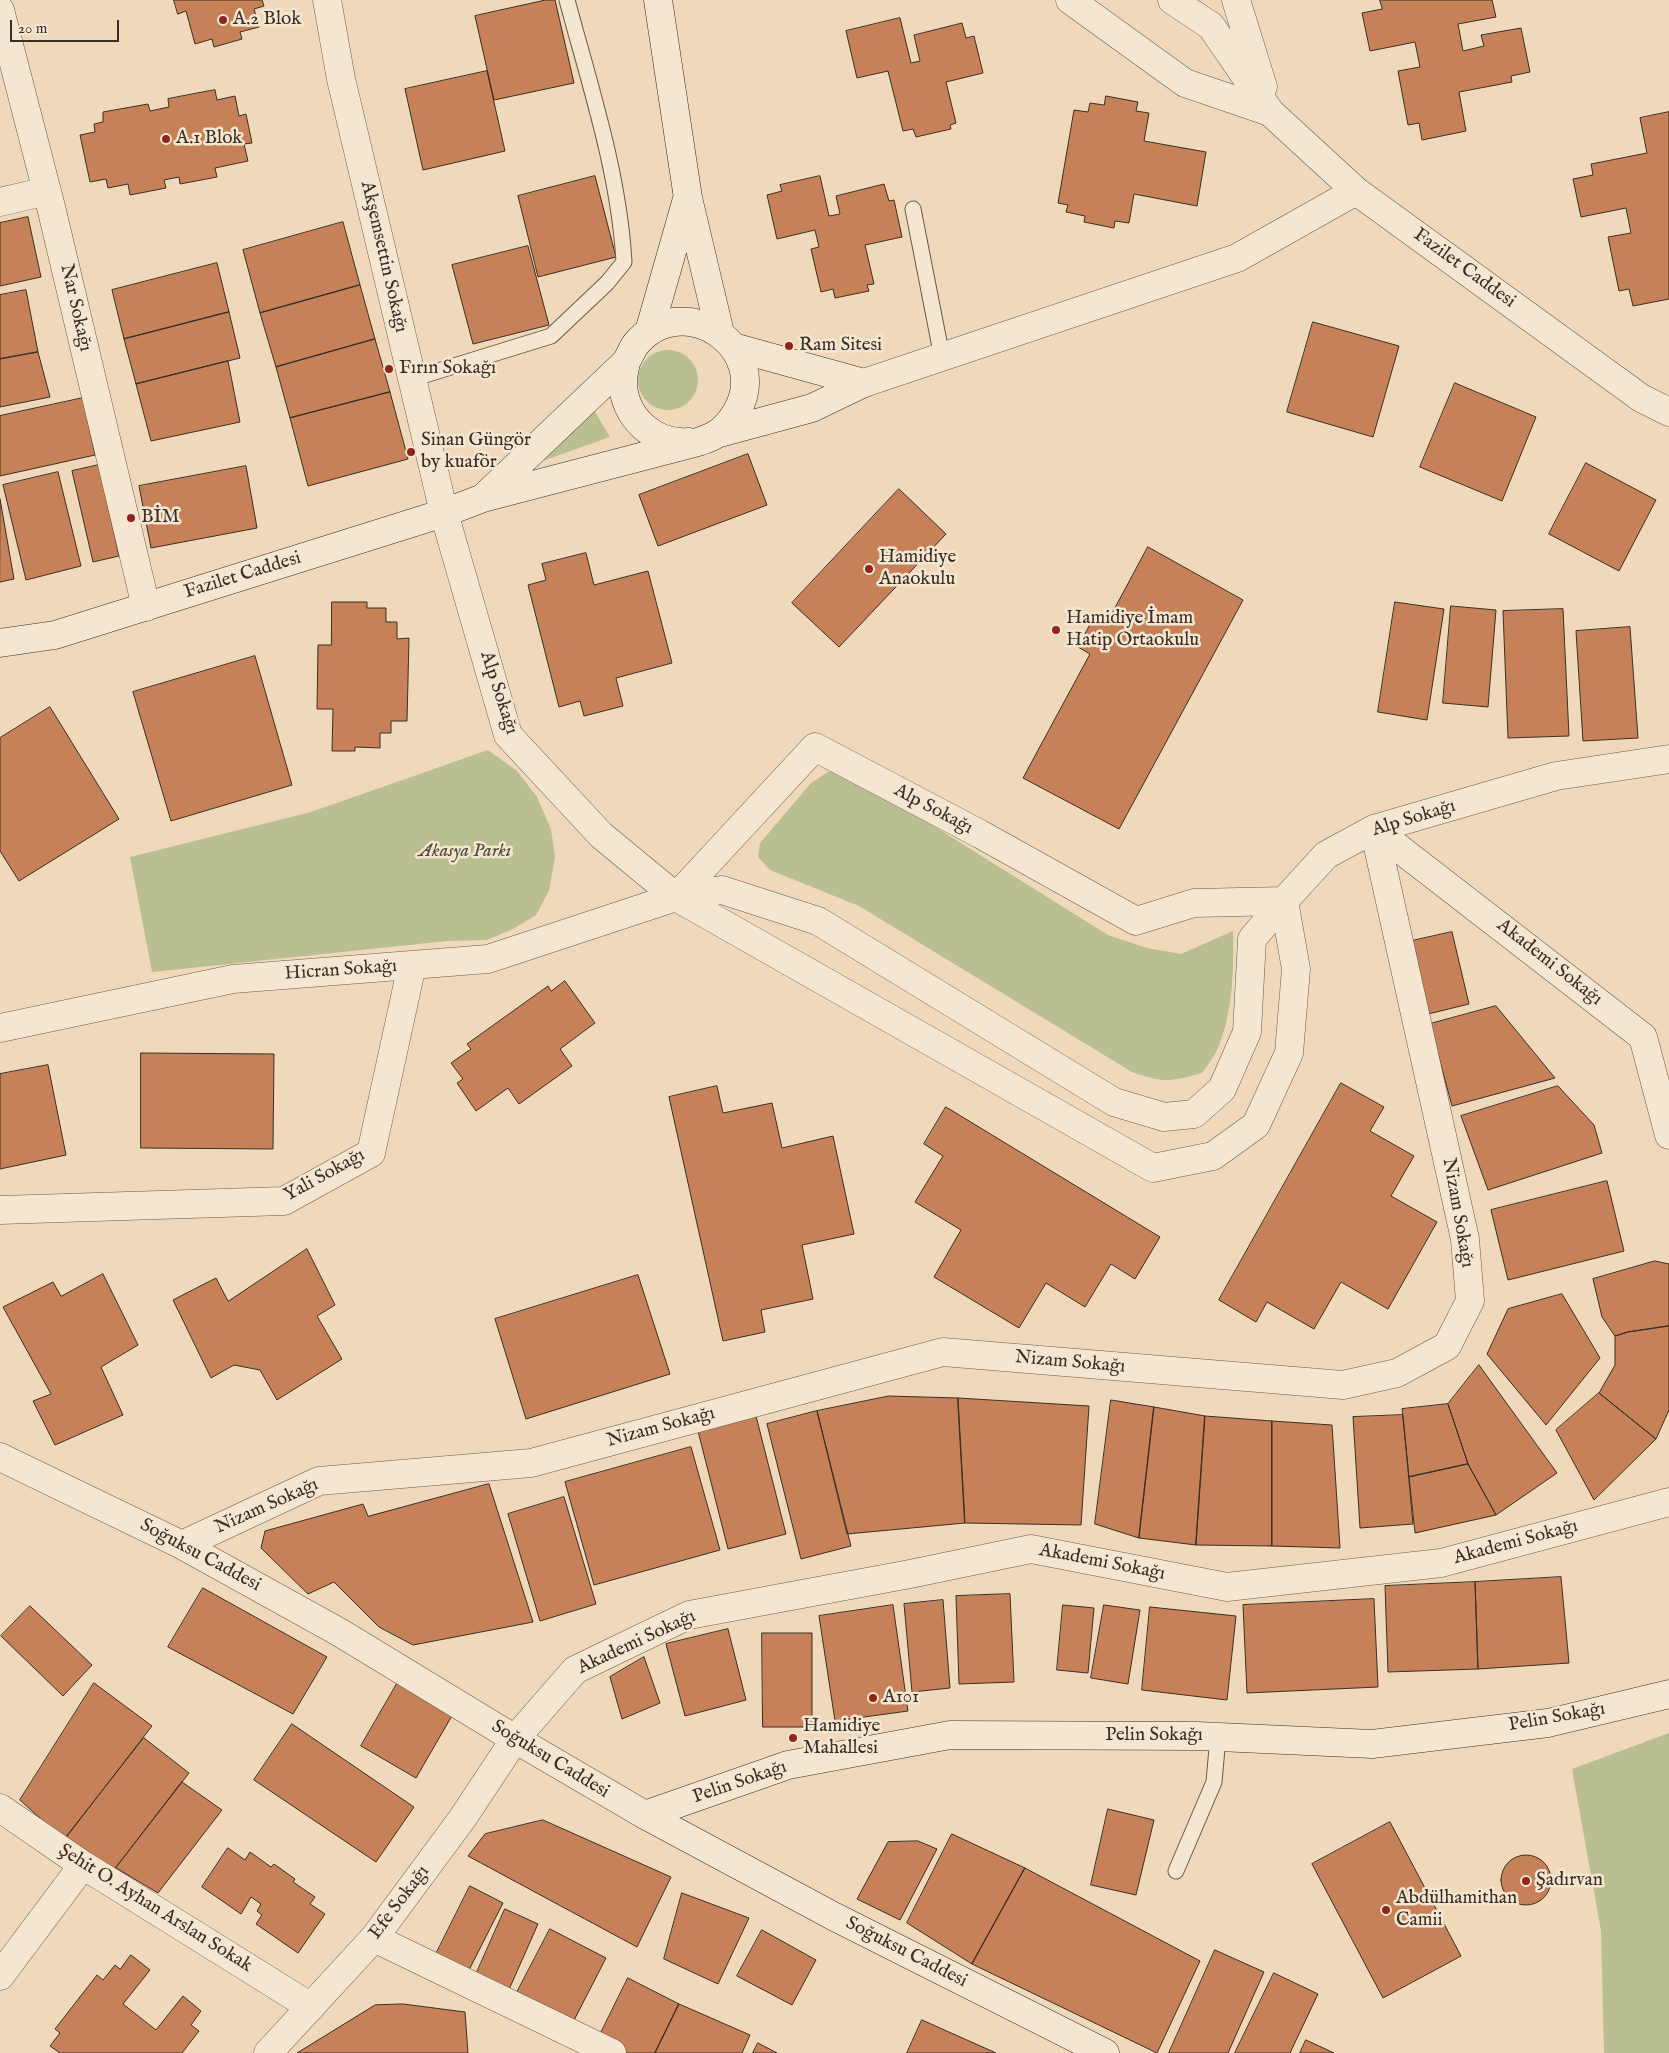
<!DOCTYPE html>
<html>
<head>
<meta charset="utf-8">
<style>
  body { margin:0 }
  #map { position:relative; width:1669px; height:2053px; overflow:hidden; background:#f0d9ba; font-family:"IM FELL English",serif }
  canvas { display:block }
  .scale { position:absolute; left:10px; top:20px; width:109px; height:22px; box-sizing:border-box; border:2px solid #3a2f26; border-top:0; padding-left:6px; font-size:15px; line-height:18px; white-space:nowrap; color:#3a2f26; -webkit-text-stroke:4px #f5e6d2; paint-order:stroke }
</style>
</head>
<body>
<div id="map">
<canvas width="1669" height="2053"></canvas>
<div class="scale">20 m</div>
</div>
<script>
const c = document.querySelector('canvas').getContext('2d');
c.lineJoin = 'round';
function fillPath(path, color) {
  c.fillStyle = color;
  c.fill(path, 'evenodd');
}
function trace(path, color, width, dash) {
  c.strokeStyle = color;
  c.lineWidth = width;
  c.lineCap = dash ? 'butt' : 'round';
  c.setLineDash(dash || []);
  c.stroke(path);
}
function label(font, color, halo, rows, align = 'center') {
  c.font = font + ' "IM FELL English",serif';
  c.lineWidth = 5;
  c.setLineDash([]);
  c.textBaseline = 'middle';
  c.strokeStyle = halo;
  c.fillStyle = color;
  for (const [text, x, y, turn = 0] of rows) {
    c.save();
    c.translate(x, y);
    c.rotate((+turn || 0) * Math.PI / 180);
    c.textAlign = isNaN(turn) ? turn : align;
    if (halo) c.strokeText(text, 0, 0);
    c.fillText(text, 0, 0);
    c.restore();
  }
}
fillPath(new Path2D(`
  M638 380a30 30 0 1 1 60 0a30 30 0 1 1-60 0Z
  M591,405L610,437L531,465Z
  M488,750L517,771L537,797L551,829L555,857L549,891L536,915L513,929L487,940L447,941L152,972L130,857L311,812Z
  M838,770L908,810L1108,935L1147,948L1181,954L1233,931C1234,970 1233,1014 1217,1050C1213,1058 1207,1066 1202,1073C1169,1082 1164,1083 1132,1072L859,906L770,870L758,857L760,843L811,783L828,772Z
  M1669,1733V2053H1604L1601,1931L1572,1769Z`), '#b9bf90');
const building = new Path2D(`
  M174,0H262L264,6L254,9L259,27L240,32L242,39L214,47L212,39L195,44L186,11L178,14Z
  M546,0H555L574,83L494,100L475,16Z
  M1380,0H1492L1496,17L1458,24L1463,51L1484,46L1481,35L1521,28L1530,72L1511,76L1512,82L1459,92L1466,131L1422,140L1419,123L1408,125L1398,71L1420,67L1415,42L1370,51L1362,13L1382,9Z
  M900,18L911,63L920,61L914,35L962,23L966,38L974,36L983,73L946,82L956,123L950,125L951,129L916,137L913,129L903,131L888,71L857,78L846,31Z
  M487,71L505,151L423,170L405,89Z
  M215,90L217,100L235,96L239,116L246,114L252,143L244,144L248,161L215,168L217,177L180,184L179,177L164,180L166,188L130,195L128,184L108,188L106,179L90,182L80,135L95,132L94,124L103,122V112L148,104L150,111L169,107L168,99Z
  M1106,96L1138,102L1136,111L1149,113L1144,141L1206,152L1197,206L1134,194L1129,223L1115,221L1114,228L1084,222L1085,216L1066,212L1068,205L1058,203L1074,110L1088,112L1090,103L1104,105Z
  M1669,112V299L1633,306L1629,289L1619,291L1608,237L1631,233L1626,208L1581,217L1573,179L1593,175L1591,164L1647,153L1640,118Z
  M595,176L616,257L538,277L518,196Z
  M820,176L829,216L840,214L836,196L884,184L889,201L894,200L902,237L865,245L874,284L867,285L869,291L835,298L833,289L821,292L811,249L819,247L815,230L777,239L767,195L782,191L780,185Z
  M28,217L41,277L0,286V223Z
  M343,222L360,285L260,313L243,250Z
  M528,246L549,325L473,344L452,265Z
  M217,263L229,312L124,339L112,290Z
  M360,285L375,339L276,367L260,313Z
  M26,290L38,352L0,359V295Z
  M229,312L240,358L136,384L124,339Z
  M1313,322L1399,346L1373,437L1287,412Z
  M375,339L390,392L290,418L276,367Z
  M38,352L50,397L0,407V359Z
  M228,361L240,422L151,441L136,384Z
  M1455,383L1536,417L1502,501L1420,467Z
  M390,392L408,459L308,486L290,418Z
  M83,398L95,455L0,476V416Z
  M748,454L767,505L658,546L639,495Z
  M1586,463L1656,500L1619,571L1549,534Z
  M99,465L119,556L93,562L72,471Z
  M246,466L257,528L151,548L139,486Z
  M58,472L81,566L26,580L3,485Z
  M899,489L946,534L839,647L792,603Z
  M0,499L14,579L0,582Z
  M1148,547L1243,600L1119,829L1023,778L1090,654L1078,647L1096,613L1108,620Z
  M586,553L594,585L648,571L672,663L616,678L623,706L584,716L580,701L559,707L528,585L546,580L542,564Z
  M332,602H367V608H386V622H397V639L409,638L407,721H391V733H380V748L355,747V751H332L333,709H317L318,645H331Z
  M1395,602L1444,609L1427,720L1378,712Z
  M1451,606L1496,610L1488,707L1443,703Z
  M1563,609L1569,736L1508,738L1503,611Z
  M1630,627L1638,738L1583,741L1576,631Z
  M255,656L292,785L171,821L133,692Z
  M50,707L119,819L19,881L0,851V738Z
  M1452,932L1469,1004L1424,1015L1407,942Z
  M565,981L595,1023L560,1049L572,1066L519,1104L508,1088L476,1111L457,1083L463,1079L451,1063L471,1049L467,1044L548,986L551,991Z
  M1496,1006L1555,1078L1452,1106L1430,1024Z
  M141,1053L274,1054L273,1149L141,1148Z
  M48,1065L66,1155L0,1169V1074Z
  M1341,1083L1384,1107L1370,1131L1414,1156L1391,1196L1437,1222L1388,1309L1341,1282L1314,1329L1267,1302L1256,1322L1219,1300Z
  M717,1086L723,1113L772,1103L782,1148L833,1136L854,1234L802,1245L813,1299L761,1310L765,1332L723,1341L669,1097Z
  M1558,1086L1594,1125L1602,1153L1488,1190L1461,1116Z
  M946,1107L1160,1237L1135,1279L1111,1264L1085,1307L1046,1283L1019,1328L934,1277L961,1230L915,1202L943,1156L924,1144Z
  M1607,1181L1624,1251L1508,1280L1491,1210Z
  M307,1249L335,1305L317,1316L342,1359L277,1400L260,1370L234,1365L211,1378L173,1300L216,1278L228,1301Z
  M1655,1261L1669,1264V1326L1628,1332L1615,1336L1602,1317L1593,1279Z
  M103,1274L138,1345L101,1367L123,1415L55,1445L33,1401L51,1394L3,1307L53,1282L61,1296Z
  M638,1275L670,1374L526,1419L495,1319Z
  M1562,1294L1600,1358L1546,1425L1487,1354L1508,1309Z
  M1669,1326V1410L1656,1439L1599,1393L1615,1365V1336L1628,1332Z
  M1479,1365L1557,1473L1496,1515L1468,1464L1448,1404Z
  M1599,1393L1656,1439L1594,1500L1556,1430Z
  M889,1396L958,1398L965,1523L847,1534L817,1411Z
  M958,1398L1089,1406L1081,1525L965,1523Z
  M1111,1400L1154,1407L1139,1538L1095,1524Z
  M1448,1404L1468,1464L1409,1477L1402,1409Z
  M1154,1407L1205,1416L1196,1545L1139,1538Z
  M817,1411L851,1546L801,1559L767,1424Z
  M1403,1415L1413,1524L1360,1528L1353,1417Z
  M756,1416L786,1534L728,1549L698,1431Z
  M1205,1416L1272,1421V1546L1196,1545Z
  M1272,1421L1332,1425L1340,1548L1272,1546Z
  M691,1447L720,1550L594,1585L565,1482Z
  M1468,1464L1496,1515L1415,1533L1409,1477Z
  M489,1484L533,1622L413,1645L379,1627L334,1582L308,1594L261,1548L265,1531L363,1504L368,1516Z
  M564,1497L596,1604L540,1621L508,1514Z
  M1561,1577L1569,1663L1478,1669L1475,1582Z
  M1475,1582L1478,1669L1388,1672L1385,1586Z
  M203,1588L327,1657L293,1714L168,1647Z
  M1010,1594L1014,1682L959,1684L956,1596Z
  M1374,1599L1378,1687L1247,1693L1243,1605Z
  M943,1600L950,1688L912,1692L904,1604Z
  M893,1605L908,1711L835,1721L819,1616Z
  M1063,1605L1094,1608L1088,1673L1057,1670Z
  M1104,1605L1140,1610L1128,1684L1091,1678Z
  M30,1606L92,1665L63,1696L1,1636Z
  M1150,1607L1236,1616L1227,1700L1142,1690Z
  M728,1629L746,1700L685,1716L666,1644Z
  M762,1633H812V1727H763Z
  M644,1657L660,1703L622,1719L610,1677Z
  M398,1682L453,1714L416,1778L361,1746Z
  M94,1683L152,1726L64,1840L20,1800Z
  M292,1724L414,1807L376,1862L254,1780Z
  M144,1738L189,1773L110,1875L64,1840Z
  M182,1782L222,1810L158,1893L116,1868Z
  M1108,1809L1154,1820L1136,1895L1091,1885Z
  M543,1820L671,1877L637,1947L468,1856L485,1834Z
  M1390,1822L1461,1956L1383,1998L1312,1864Z
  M952,1834L1025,1868L972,1964L907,1923Z
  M918,1841L937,1849L900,1920L857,1899L888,1842Z
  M228,1848L245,1860L250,1852L271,1867L274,1864L295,1879L293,1882L315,1897L310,1904L325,1914L298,1953L256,1924L262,1915L257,1911L261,1904L251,1897L241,1914L202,1887Z
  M1501 1880a25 25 0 1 1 50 0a25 25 0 1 1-50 0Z
  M1025,1868L1200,1961L1157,2053L972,1964Z
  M470,1886L503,1903L467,1974L434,1958Z
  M682,1893L749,1918L718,1984L664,1959Z
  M505,1909L538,1924L507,1994L474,1979Z
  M550,1929L606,1958L568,2032L512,2002Z
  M762,1930L816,1960L792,2005L737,1976Z
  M1215,1950L1264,1972L1228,2053H1169Z
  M131,1955L150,1970L123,2004L156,2030L183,1996L201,2011L191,2025L199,2031L182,2053H60L50,2046L60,2033L55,2029L97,1975L103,1980L115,1965L120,1969Z
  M1274,1973L1318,1994L1290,2053H1235Z
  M628,1978L679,2004L655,2053H616L596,2043Z
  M403,2004L465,2012L468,2053H297L375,2005Z
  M679,2004L750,2035L742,2053H655Z
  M922,2020L996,2053H907Z
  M1306,2040L1334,2053H1300Z
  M758,2043L777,2053H753Z`);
fillPath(building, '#c68158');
trace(building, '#3a2f26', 1);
const lane = new Path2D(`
  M913,209L942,357
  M412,379L551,336L607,283L624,262C619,173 590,86 567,0
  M1176,1871L1214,1782L1218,1737`);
const street = new Path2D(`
  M327,0L341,79L444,513L508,735L601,835L676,897L815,747L980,834L1136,921L1194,903L1284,901L1326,855L1374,829L1556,776L1669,759
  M1070,0L1185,83L1270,112
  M1172,0L1211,26L1270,112L1356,191L1641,398L1669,412
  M1236,0L1263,87
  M0,10L51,207L146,607
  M0,202L47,191
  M864,383L1237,258L1356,191
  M1374,829L1643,1037L1669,1135
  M676,897L1153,1168L1213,1156L1256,1125L1289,1053L1296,969L1284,901
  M0,1028L233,979L488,959L676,897L722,890L818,921L1114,1102L1164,1117L1194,1114L1222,1089L1247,1032L1252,939L1284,901
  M0,1210L284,1201L371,1153L412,965
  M0,1457L182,1545L339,1632L515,1739L645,1815
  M182,1545L319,1481L531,1463L943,1352L1343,1385L1397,1373L1447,1346L1470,1301L1465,1239L1374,829
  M0,1808L83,1865L311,2007
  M374,1938L612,2053
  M0,1976L83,1865
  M268,2053L374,1938L462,1819L515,1739L575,1670L689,1615L910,1574L1031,1549L1227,1587L1441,1563L1669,1502`);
const secondary = new Path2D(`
  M658,0L688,198L720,333
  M649,332L687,199
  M733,347L864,383
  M626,362C625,368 623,375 623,381C623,417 654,445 689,442
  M716,434L812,408L864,383
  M0,643L55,635L444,513L483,498L698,442C703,440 710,438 715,435C724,430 731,421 736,413C774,349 683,286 635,345C632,350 629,357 626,362L483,498
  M645,1815L788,1765L950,1735L1197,1736L1372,1744L1548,1723L1669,1694
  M645,1815L833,1916L1105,2053`);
trace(lane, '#685a4b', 17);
trace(street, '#685a4b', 29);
trace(secondary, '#3a2f26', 29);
trace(lane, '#f5e6d2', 15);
trace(street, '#f5e6d2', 28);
trace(secondary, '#f5e6d2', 28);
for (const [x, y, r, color] of [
  [223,20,5,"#8f2418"],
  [166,139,5,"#8f2418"],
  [789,346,5,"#8f2418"],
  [389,369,5,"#8f2418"],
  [411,452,5,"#8f2418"],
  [131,518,5,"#8f2418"],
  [869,569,5,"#8f2418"],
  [1056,630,5,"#8f2418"],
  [873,1698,5,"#8f2418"],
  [793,1738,5,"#8f2418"],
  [1526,1881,5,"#8f2418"],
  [1386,1910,5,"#8f2418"]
]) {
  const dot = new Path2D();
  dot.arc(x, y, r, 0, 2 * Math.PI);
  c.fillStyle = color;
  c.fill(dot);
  trace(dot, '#f5e6d2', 2);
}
label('19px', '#3a2f26', '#f5e6d2', [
  ["A.2 Blok",233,20],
  ["A.1 Blok",176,139],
  ["Ram Sitesi",799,346],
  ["Fırın Sokağı",399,369],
  ["Sinan Güngör",421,441],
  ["by kuaför",421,463],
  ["BİM",141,518],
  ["Hamidiye",879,558],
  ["Anaokulu",879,580],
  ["Hamidiye İmam",1066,619],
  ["Hatip Ortaokulu",1066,641],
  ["A101",883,1698],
  ["Hamidiye",803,1727],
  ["Mahallesi",803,1749],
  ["Şadırvan",1536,1881],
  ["Abdülhamithan",1396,1899],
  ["Camii",1396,1921]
], 'left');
label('19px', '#3a2f26', '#f5e6d2', [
  ["Akşemsettin Sokağı",383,257,77],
  ["Fazilet Caddesi",1464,269,36],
  ["Nar Sokağı",75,308,77],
  ["Fazilet Caddesi",243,576,-17],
  ["Alp Sokağı",498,693,72],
  ["Alp Sokağı",933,810,28],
  ["Alp Sokağı",1414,819,-17],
  ["Akademi Sokağı",1549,963,38],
  ["Hicran Sokağı",341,971,-4],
  ["Yali Sokağı",325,1176,-29],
  ["Nizam Sokağı",1457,1213,80],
  ["Nizam Sokağı",1070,1363,5],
  ["Nizam Sokağı",661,1428,-15],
  ["Nizam Sokağı",267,1507,-24],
  ["Akademi Sokağı",1516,1543,-15],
  ["Soğuksu Caddesi",200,1556,28],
  ["Akademi Sokağı",1102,1563,11],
  ["Akademi Sokağı",637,1643,-25],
  ["Pelin Sokağı",1557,1718,-10],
  ["Pelin Sokağı",1154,1736],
  ["Soğuksu Caddesi",550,1760,31],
  ["Pelin Sokağı",740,1783,-19],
  ["Efe Sokağı",400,1903,-53],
  ["Şehit O. Ayhan Arslan Sokak",155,1909,32],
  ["Soğuksu Caddesi",906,1953,27]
]);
label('italic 19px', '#534c3b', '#f5e6d2', [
  ["Akasya Parkı",465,852]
]);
</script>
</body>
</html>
